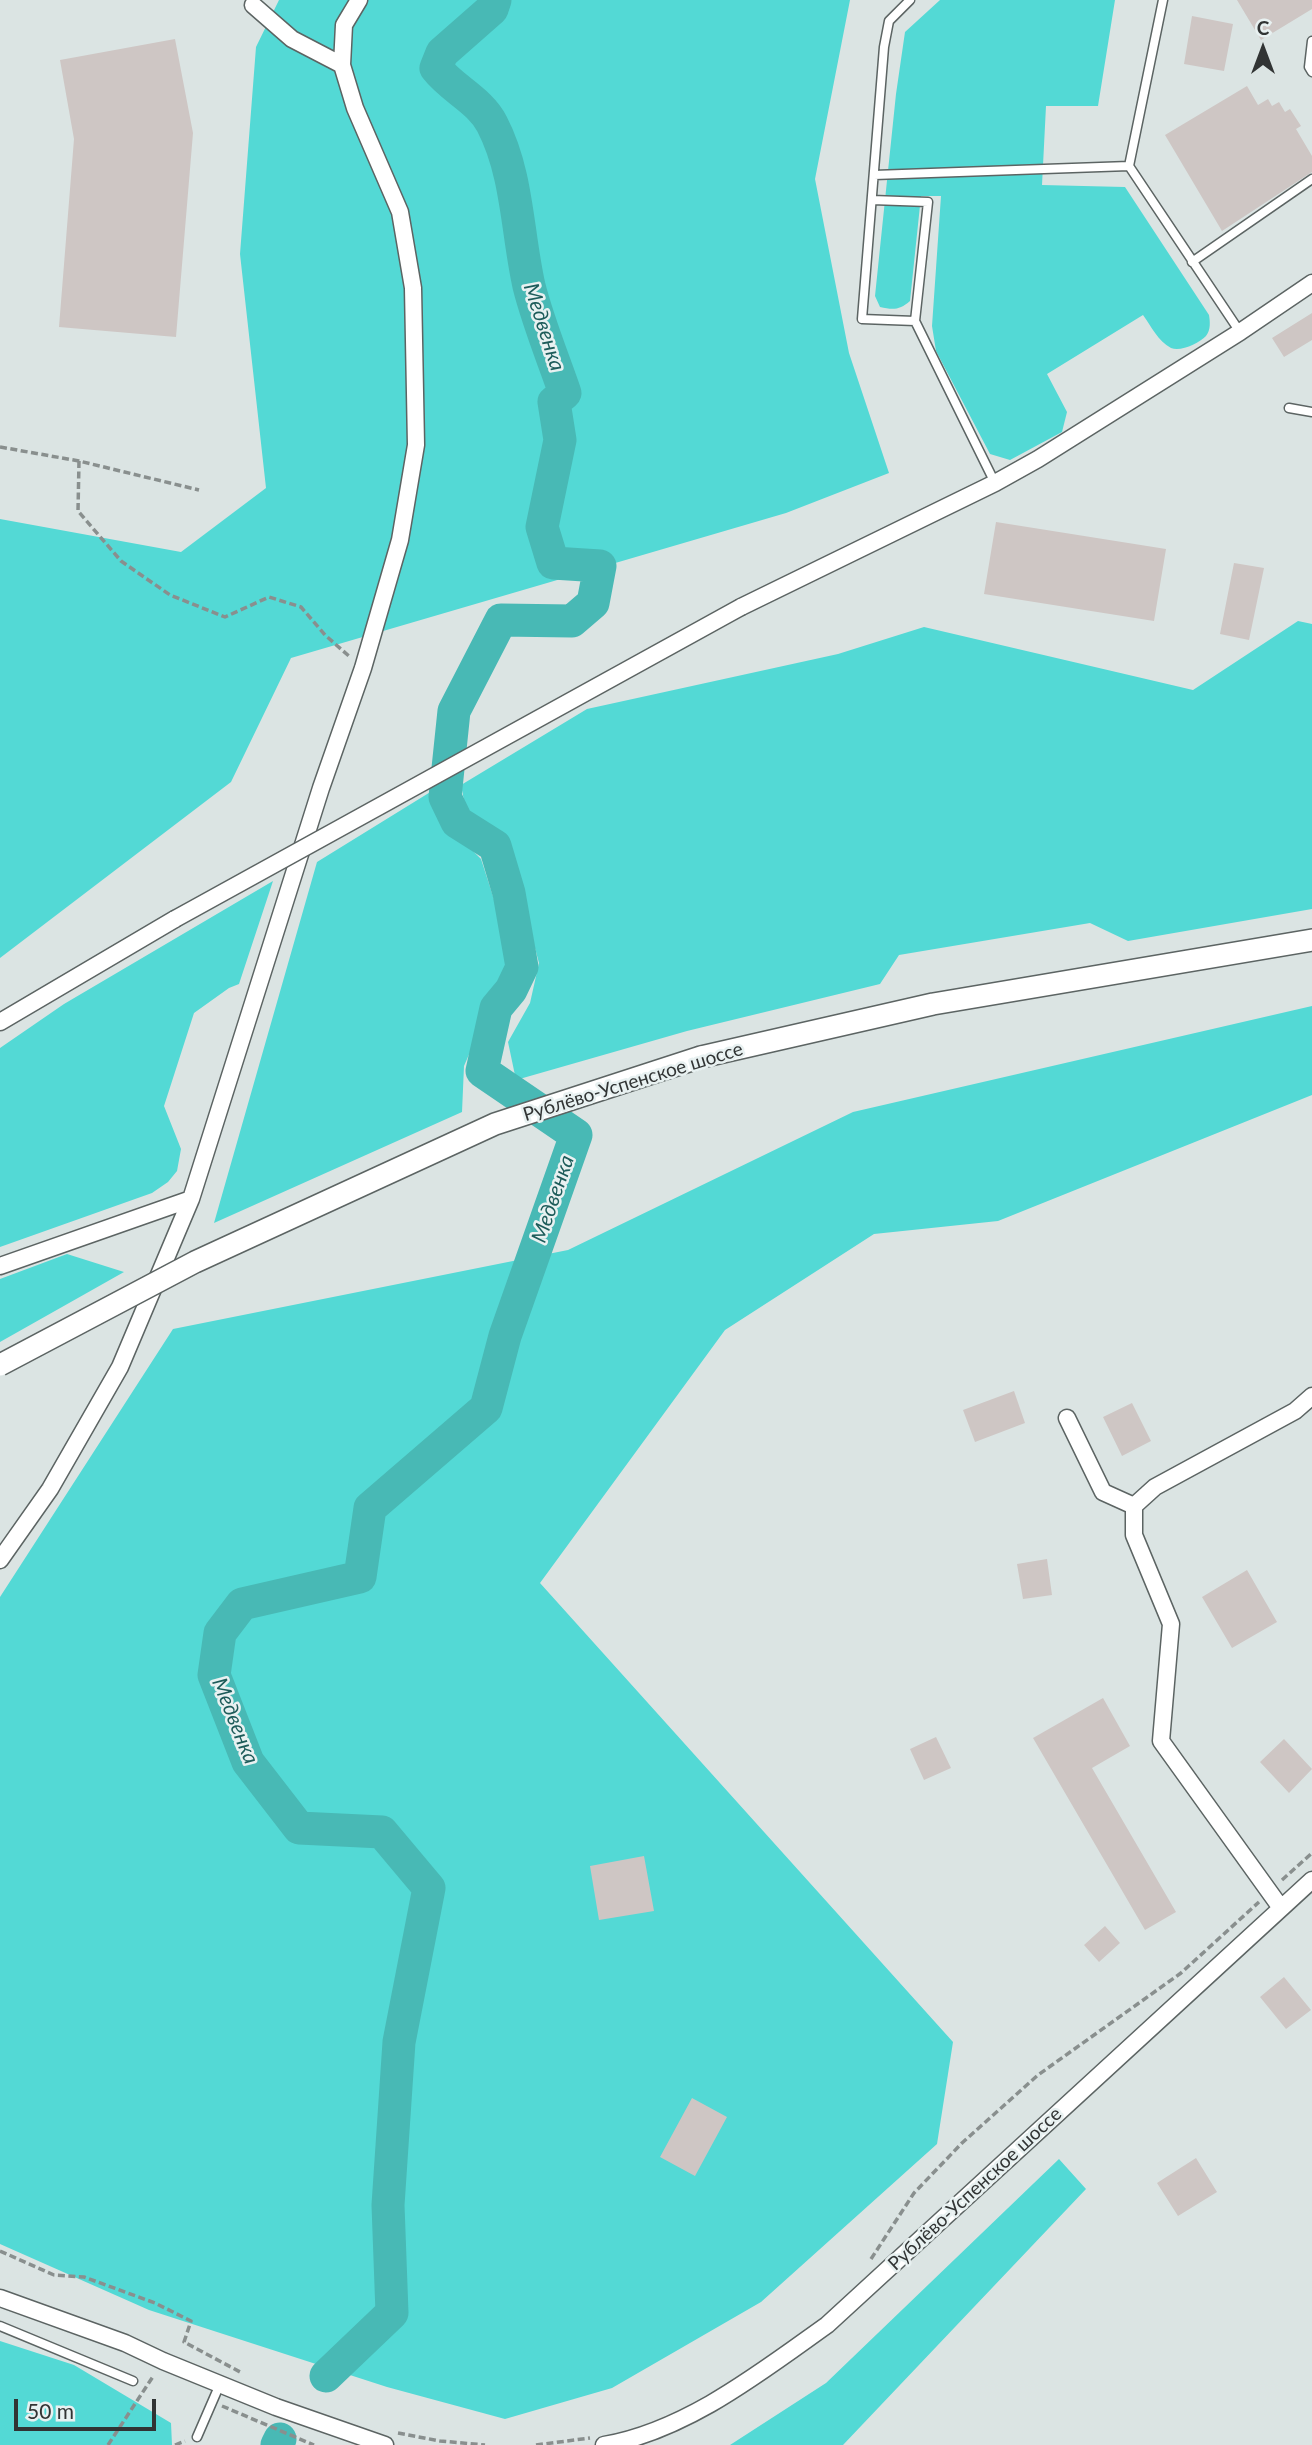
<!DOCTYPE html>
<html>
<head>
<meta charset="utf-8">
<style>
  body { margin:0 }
  #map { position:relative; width:1312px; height:2445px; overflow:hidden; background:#dbe4e3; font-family:Lato,sans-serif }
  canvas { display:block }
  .north { position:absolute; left:1228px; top:14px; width:70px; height:70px; -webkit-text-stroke:5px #e8f1f1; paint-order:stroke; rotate:0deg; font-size:19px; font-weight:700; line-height:28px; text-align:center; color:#313434 }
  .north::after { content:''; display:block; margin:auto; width:24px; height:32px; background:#313434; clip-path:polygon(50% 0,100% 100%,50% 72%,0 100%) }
  .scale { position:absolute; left:14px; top:2399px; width:142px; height:32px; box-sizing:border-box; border:4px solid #313434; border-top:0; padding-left:9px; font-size:21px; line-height:24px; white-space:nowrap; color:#313434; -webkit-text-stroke:5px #e8f1f1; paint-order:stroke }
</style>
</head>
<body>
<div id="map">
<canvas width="1312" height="2445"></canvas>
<div class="north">С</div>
<div class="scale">50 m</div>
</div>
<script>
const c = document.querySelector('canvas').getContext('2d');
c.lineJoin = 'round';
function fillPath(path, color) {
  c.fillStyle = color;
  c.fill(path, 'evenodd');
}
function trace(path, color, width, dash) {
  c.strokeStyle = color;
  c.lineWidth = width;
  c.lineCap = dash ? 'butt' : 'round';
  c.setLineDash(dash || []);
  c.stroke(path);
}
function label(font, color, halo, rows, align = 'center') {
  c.font = font + ' Lato,sans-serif';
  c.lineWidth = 5;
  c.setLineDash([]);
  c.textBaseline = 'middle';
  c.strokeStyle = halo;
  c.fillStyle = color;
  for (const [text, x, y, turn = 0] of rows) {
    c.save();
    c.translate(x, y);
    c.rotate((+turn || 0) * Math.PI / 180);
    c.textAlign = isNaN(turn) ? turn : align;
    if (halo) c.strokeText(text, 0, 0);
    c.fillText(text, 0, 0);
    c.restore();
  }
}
fillPath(new Path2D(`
  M279,0H850L815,179L849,353L889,473L786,513L291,658L231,782L0,958V519L181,552L266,488L240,254L256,47Z
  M940,0H1115L1098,106H1046L1042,185L1125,187L1209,315C1210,321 1211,330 1206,336C1199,343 1181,352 1171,348C1158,341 1151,326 1143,315L1047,374L1067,412L1062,432L1010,460L990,454L936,351L932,326L941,196H921L910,301C900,310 893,310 880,307L875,296L896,94L905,32Z
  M1298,621L1312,624V909L1128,941L1090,923L899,955L880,984L687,1031L516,1080L508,1042L530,1003L539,963L506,840L466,811L461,785L587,709L838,654L924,627L1193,690Z
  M432,791L447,825L481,859L512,955L464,1066L462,1112L214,1223L317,862Z
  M273,881L239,984L229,988L194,1013L164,1106L181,1149L177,1171L168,1182L152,1193L0,1247V1048L64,1004Z
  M1312,1006V1095L998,1221L874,1234L725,1330L540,1583L953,2042L937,2144L761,2302L612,2388L505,2419L387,2387L149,2310L0,2244V1597L173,1329L568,1250L853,1112Z
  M67,1254L124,1272L0,1342V1279Z
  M1059,2159L1086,2189L843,2445H730L826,2383Z
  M0,2341L74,2365L171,2423L172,2445H0Z`), '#53d9d5');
trace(new Path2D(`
  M326,2376L392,2313L388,2205L399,2042L429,1888L382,1832L299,1828L248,1762L214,1675L220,1633L242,1604L360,1577L370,1508L486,1408L505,1336L576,1135L482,1071L496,1008L511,990L522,967L509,893L495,846L457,822L445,797L454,711L501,620L572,621L593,603L600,566L553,563L542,527L560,440L554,402L565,393C553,358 538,322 529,286C517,233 518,174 492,124C480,100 452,89 436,68L442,53L492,9L495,0
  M277,2445L280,2439`), '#48b9b5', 33);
fillPath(new Path2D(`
  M1237,0H1312V9L1261,40Z
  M1192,16L1233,24L1224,71L1184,64Z
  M175,39L193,133L176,337L59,327L74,139L60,60Z
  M1247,86L1258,105L1268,99L1272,106L1279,102L1285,112L1290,109L1301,126L1296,129L1312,156V172L1222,231L1165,135Z
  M1312,313V340L1284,357L1272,338Z
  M996,522L1166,549L1154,621L984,594Z
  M1234,563L1264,568L1249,640L1220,634Z
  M1014,1391L1025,1423L975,1442L963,1410Z
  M1132,1403L1151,1441L1122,1456L1103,1417Z
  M1047,1559L1052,1595L1023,1599L1017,1564Z
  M1247,1570L1277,1622L1232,1648L1202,1597Z
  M1103,1698L1130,1746L1092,1768L1176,1912L1145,1930L1033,1738Z
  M936,1737L951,1768L924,1780L910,1749Z
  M1284,1739L1312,1769L1289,1793L1260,1762Z
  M644,1856L654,1911L599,1920L590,1866Z
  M1105,1926L1120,1943L1099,1962L1084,1945Z
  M1284,1977L1311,2010L1286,2029L1260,1997Z
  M692,2098L727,2117L695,2176L660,2157Z
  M1196,2158L1217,2192L1178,2216L1157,2183Z`), '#cec6c4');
const service = new Path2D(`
  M910,0L889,21L884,47L862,319L915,321L995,483
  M1163,0L1129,166L1240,332
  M1312,41L1309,67L1312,72
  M874,175L1129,166
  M872,200L928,202L915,321
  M1192,262L1312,179
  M1289,408L1312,412
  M0,2326L133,2381
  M197,2437L220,2384`);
const minor = new Path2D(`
  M253,5L292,39L342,65
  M741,607L995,483L1038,459L1240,332L1312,283
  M0,1022L175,919
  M0,1266L191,1199
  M1067,1418L1103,1492L1134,1506
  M0,1560L50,1489L120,1367L191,1199L321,788L363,668L400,540L416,445L413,288L400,212L355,108L342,65L344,25L359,0
  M1281,1908L1161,1741L1171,1624L1134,1535V1506L1155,1487L1295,1411L1312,1396
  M0,2298L125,2343L163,2361L276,2407L385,2445
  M604,2445C686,2431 761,2372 827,2325L1312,1880`);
const secondary = new Path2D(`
  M701,1057L933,1004L1312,940`);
trace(service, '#5c6463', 11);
trace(minor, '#5c6463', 19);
trace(secondary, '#5c6463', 24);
trace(new Path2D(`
  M0,447L79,461L199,490
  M79,461L78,511L121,561L170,595L225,617L269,597L301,607L325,635L350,657
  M1282,1880L1312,1853
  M0,2251L54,2275L84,2277L155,2303L191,2321L184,2342L242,2373
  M871,2259L914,2193L962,2143L1038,2075L1181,1973L1259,1902
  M222,2406L314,2445
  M398,2433L440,2441L485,2445
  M108,2445L154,2375
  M175,2445L185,2441
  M536,2445L590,2438`), '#898f8e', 3.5, [7, 3.5]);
trace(service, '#fff', 8);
trace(minor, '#fff', 16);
trace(secondary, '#fff', 21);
const minorBridge = new Path2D(`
  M175,919L741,607`);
const secondaryBridge = new Path2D(`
  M0,1365L195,1262L495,1124L701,1057`);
trace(minorBridge, '#5c6463', 19, []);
trace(secondaryBridge, '#5c6463', 24, []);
trace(minorBridge, '#fff', 16);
trace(secondaryBridge, '#fff', 21);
label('19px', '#313434', '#e8f1f1', [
  ["Рублёво-Успенское шоссе",633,1082,-17],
  ["Рублёво-Успенское шоссе",975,2189,-43]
]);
label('italic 21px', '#1d5c5a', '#e8f1f1', [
  ["Медвенка",544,327,72],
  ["Медвенка",553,1199,-71],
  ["Медвенка",235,1721,68]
]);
</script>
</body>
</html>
